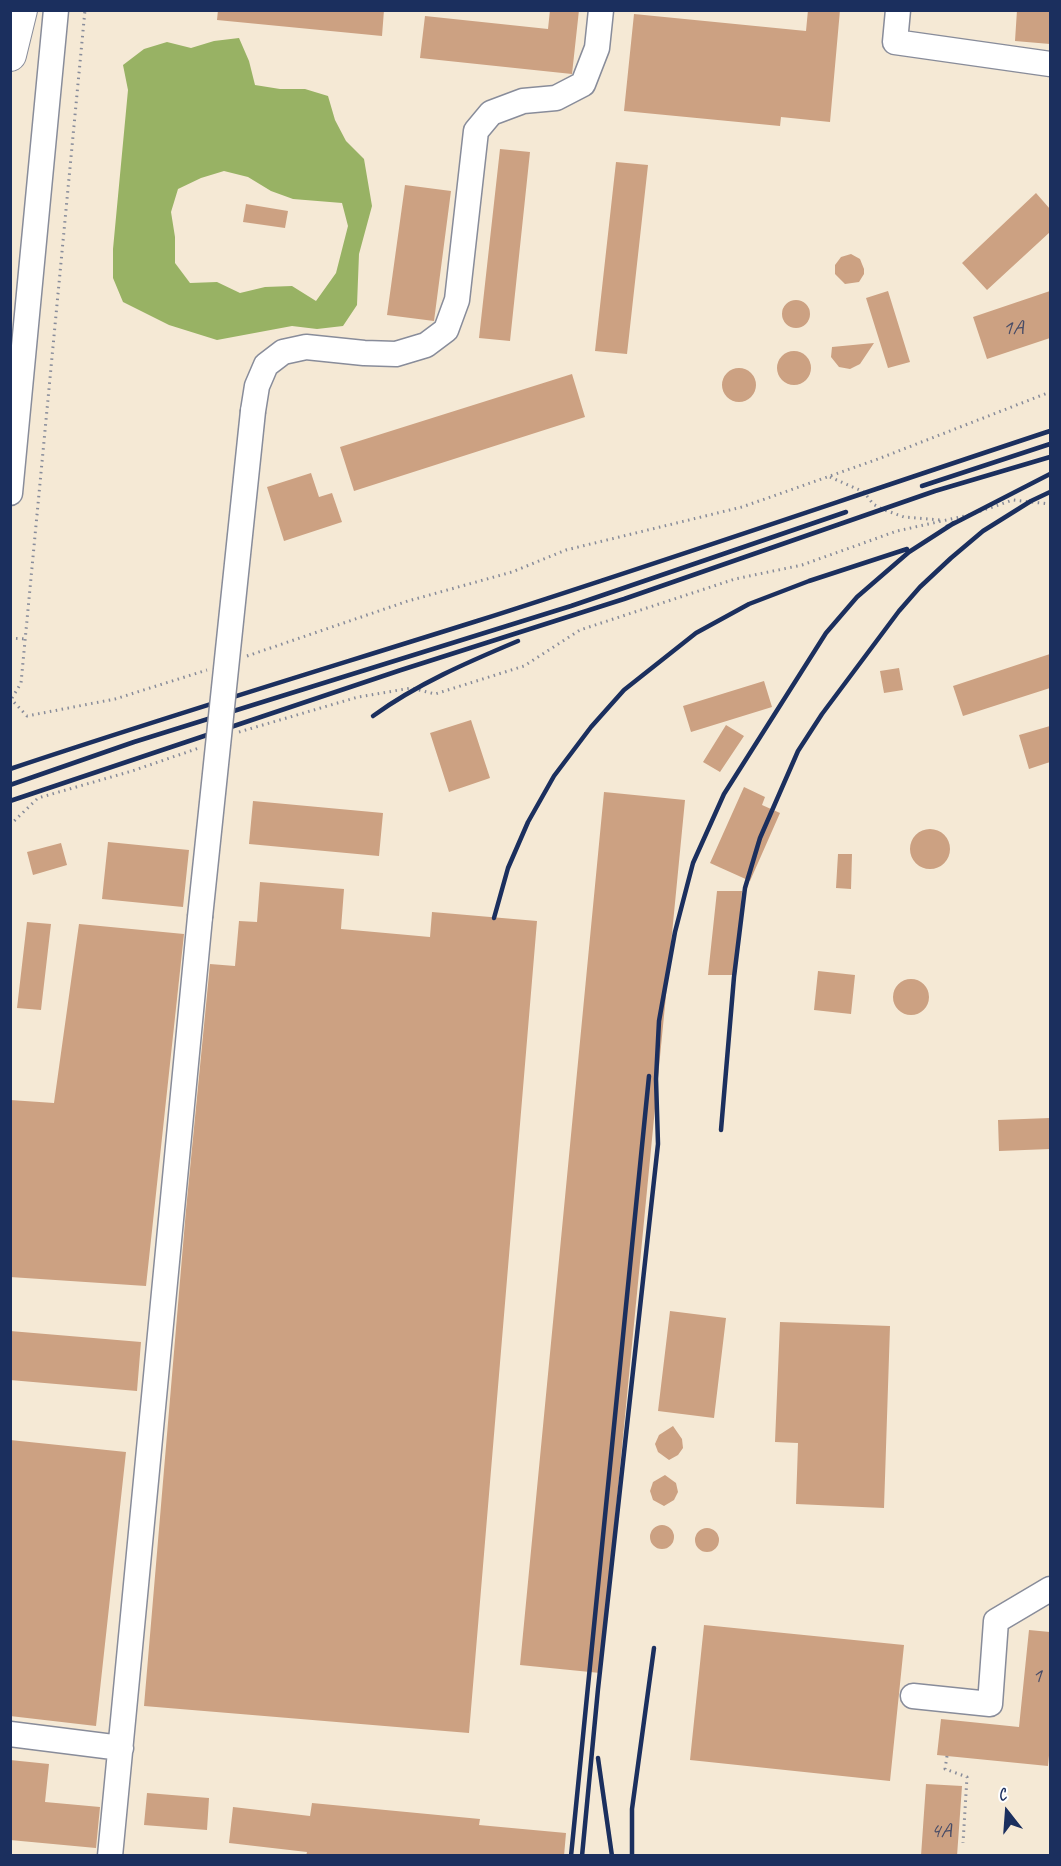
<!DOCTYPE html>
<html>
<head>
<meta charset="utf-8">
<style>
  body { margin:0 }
  #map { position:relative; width:1061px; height:1866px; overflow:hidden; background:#f5e9d5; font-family:Caveat,sans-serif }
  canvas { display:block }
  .frame { position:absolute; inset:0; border:12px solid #1b2f5e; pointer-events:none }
  .north { position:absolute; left:977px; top:1782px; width:60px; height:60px; -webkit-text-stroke:4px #fff; paint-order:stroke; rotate:343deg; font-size:16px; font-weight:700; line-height:24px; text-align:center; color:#1b2f5e }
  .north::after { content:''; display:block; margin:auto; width:21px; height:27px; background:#1b2f5e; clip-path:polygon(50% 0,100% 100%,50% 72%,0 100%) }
</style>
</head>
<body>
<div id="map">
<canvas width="1061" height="1866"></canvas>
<div class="frame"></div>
<div class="north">С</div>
</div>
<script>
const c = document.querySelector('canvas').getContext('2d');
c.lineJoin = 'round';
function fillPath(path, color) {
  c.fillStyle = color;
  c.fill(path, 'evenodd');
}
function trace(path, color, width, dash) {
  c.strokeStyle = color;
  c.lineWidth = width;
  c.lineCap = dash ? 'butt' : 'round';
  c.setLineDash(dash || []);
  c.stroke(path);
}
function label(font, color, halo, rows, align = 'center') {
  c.font = font + ' Caveat,sans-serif';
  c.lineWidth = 4.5;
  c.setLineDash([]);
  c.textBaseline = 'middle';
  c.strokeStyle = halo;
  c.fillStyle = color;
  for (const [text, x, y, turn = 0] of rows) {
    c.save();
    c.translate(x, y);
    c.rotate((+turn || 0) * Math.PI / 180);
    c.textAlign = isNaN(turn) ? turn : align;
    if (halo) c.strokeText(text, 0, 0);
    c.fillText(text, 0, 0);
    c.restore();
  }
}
fillPath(new Path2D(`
  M239,38L249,61L255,85L280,89H305L328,96L335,120L346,141L364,159L372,206L359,254L357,305L343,326L317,329L292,326L217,340L169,325L123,302L113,278V249L128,90L123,65L144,49L167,42L191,48L214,41ZM224,171L248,177L271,191L293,199L342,203L348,226L336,273L316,301L292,286L265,287L240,293L217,282L190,283L175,263V237L171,212L178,189L201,178Z`), '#98b264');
fillPath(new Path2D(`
  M218,10H384L382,36L217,20Z
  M550,10H579L572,74L420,58L425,16L548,29Z
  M808,10H840L830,122L781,117L780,126L624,111L634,14L806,31Z
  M1017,10H1050V44L1015,41Z
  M500,149L530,152L510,341L479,338Z
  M616,162L648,165L627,354L595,351Z
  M405,185L451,191L434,321L387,315Z
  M1036,193L1050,209V232L987,290L962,263Z
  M246,204L288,211L285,228L243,222Z
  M851,254L860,259L864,269V274L859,282L845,284L835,274V265L841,257Z
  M888,291L910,362L888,368L866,298Z
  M1050,291V338L987,359L973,317Z
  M782 314a14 14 0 1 1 28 0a14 14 0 1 1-28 0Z
  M874,343L860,364L850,369L839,367L831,357L832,347Z
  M777 368a17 17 0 1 1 34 0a17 17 0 1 1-34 0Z
  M722 385a17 17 0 1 1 34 0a17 17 0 1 1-34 0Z
  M572,374L585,417L354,491L340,447Z
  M311,473L319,497L332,493L342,522L284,541L267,487Z
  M1050,654V688L963,716L953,686Z
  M899,668L903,690L884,693L880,671Z
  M764,681L772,707L691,732L683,706Z
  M471,720L490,778L449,792L430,733Z
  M726,725L744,736L720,772L703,762Z
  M1050,726V762L1029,769L1019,735Z
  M744,787L765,797L762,805L780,813L750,881L710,863Z
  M604,792L685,800L600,1673L520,1665Z
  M253,801L383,813L379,856L249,844Z
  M910 849a20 20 0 1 1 40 0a20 20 0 1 1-40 0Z
  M108,842L189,850L183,907L102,899Z
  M61,843L67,865L33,875L27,852Z
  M838,854H852L851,889L836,888Z
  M260,882L344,889L341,929L430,937L432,912L537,921L469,1733L144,1706L186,1210L210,964L235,966L239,921L257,922Z
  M717,891H742L736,975H708Z
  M27,922L51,924L41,1010L17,1008Z
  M79,924L184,934L146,1286L10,1277V1100L54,1103Z
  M818,971L855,975L851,1014L814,1010Z
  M893 997a18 18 0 1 1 36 0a18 18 0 1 1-36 0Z
  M1050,1118V1149L999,1151L998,1120Z
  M670,1311L726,1318L714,1418L658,1411Z
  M780,1322L890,1326L884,1508L796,1504L798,1443L775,1442Z
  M10,1331L141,1342L137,1391L10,1380Z
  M673,1426L682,1439L683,1448L678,1455L669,1460L658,1452L655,1444L659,1435Z
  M10,1440L126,1452L96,1726L10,1716Z
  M665,1475L676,1483L678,1492L674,1500L664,1506L653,1500L650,1491L653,1482Z
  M650 1537a12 12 0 1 1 24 0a12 12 0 1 1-24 0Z
  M695 1540a12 12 0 1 1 24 0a12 12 0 1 1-24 0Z
  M704,1625L904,1645L890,1781L690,1760Z
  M1029,1630L1050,1632V1745L1048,1766L937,1755L941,1719L1019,1727Z
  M10,1760L49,1764L45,1802L100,1807L96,1848L10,1840Z
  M926,1784L962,1786L957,1856H921Z
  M147,1793L209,1798L207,1830L144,1825Z
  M312,1803L480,1819L479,1825L566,1833L564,1856H306L307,1852L229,1843L233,1807L310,1816Z`), '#cca182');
const minor = new Path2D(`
  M898,10L895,42L1050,64
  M253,411L257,386L266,365L283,352L306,347L364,353L396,354L426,345L446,330L457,300L476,131L491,113L523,101L556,98L583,84L597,48L601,10
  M10,493L56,10
  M913,1696L990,1704L996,1621L1050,1589
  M10,1734L121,1748
  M110,1856L200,917`);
const major = new Path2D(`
  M10,55L21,10`);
trace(minor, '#888c9a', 27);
trace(major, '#888c9a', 34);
trace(new Path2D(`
  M830,477L864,492L873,504L882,509L904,517L940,520
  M10,638L26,639
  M247,656L408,601L512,572L566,550L742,507L878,459L1050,392
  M10,698L27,716L115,699L207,670
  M12,698L21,683L85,10
  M239,732L358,697L411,688L435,694L524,666L580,630L735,579L802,565L897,531L969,515L1013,500L1050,504
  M10,825L38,798L132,771L199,748
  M947,1756L945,1769L967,1777L963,1843`), '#888c9a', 3, [1.5, 4.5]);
trace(minor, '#fff', 24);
trace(major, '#fff', 32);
trace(new Path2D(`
  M922,486L1050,444
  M947,527L1050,474
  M373,716C417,684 468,662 518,641
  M10,769C165,717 321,670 477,621C669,560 859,494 1050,431
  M10,785L134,742L571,606L846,512
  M10,801L401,670L624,599L935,491L1050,457
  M494,918L508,868L528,822L554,776L591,727L624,690L696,633L749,604L809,581L907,549
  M721,1130L734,977L745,888L760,838L798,751L822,714L899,611L920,587L951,558L983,531L1031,501L1050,492
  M598,1758L612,1856
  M571,1856L649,1076
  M582,1856L598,1689L658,1144L656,1079L659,1021L675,932L693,863L724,794L826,633L857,597L909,552L954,523
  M632,1856V1809L654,1648`), '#1b2f5e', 4.5);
const minorBridge = new Path2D(`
  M200,917L253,411`);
trace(minorBridge, '#888c9a', 27, []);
trace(minorBridge, '#fff', 24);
label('22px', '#474c67', null, [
  ["1А",1013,328],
  ["1",1037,1676],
  ["4А",941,1831]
]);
</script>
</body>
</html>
